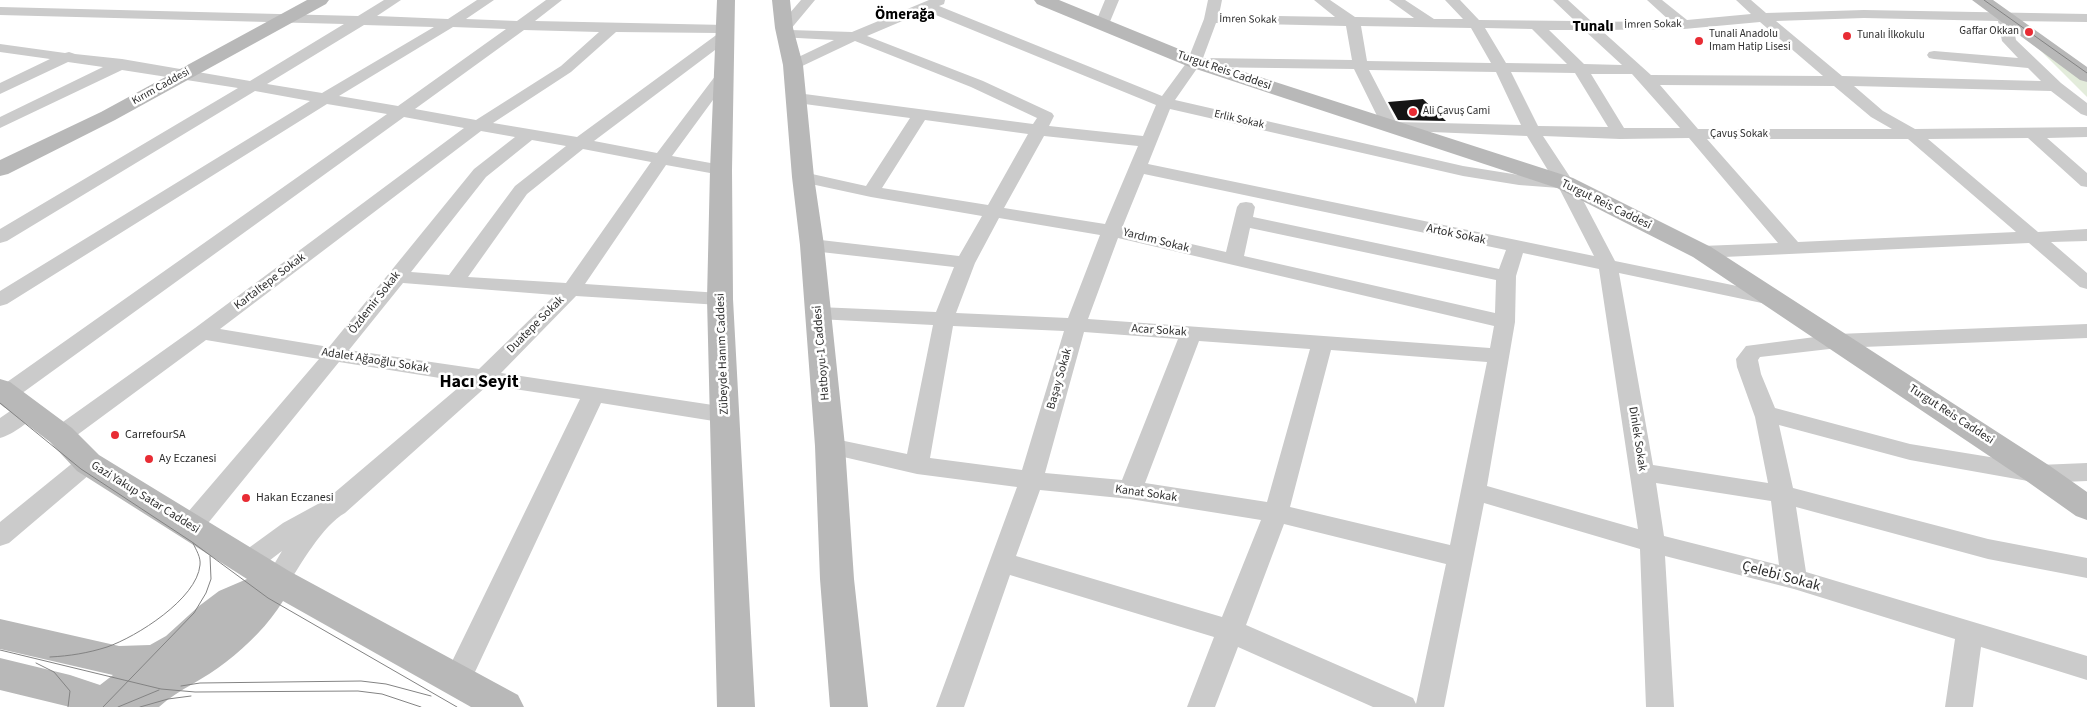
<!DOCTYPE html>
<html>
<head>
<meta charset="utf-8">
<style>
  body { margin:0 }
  canvas { display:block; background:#fff }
</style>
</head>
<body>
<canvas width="2087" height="707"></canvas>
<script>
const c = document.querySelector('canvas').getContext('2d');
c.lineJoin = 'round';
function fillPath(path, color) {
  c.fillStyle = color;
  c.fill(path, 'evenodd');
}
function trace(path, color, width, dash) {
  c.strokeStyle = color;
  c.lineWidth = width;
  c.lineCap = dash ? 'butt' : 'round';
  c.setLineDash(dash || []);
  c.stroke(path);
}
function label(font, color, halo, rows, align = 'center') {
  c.font = font + ' "Source Sans 3",sans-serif';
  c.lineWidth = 5;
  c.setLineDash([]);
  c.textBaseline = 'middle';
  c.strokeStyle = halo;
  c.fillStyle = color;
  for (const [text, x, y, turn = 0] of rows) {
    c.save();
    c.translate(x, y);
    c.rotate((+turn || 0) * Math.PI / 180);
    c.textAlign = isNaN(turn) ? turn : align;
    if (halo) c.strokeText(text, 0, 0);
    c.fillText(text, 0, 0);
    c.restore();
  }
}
fillPath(new Path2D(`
  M2033,43L2087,82V97Z`), '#e3ecdb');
fillPath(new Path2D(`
  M1423,99L1446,121L1398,120L1388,102Z`), '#151515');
fillPath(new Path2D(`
  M384,0H401L377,16L448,19L477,0H494L466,19L517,21L546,0H562L535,21L726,25L731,26L733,29L731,38L594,141L657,153L719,71H729L732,74L672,156L727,166L730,170L727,174L721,175L666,165L585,284L720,293L727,295L730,299L727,303L720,305L576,296L501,373L726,407L734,409L737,415L734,421L726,423L601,403L467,689L457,692L447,689L443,680L580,399L488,385L345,513C323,525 300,565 286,588L277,591L268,588L264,581L282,551C268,561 256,575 239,569L235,562L239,555L283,523L327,499L465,382L339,362L200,533L191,536L182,533L179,526L182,519L319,359L206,340L69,441L61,443L53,441L50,435L53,429L195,328L464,128L404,117L14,399L6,402L0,400V387L387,114L327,104L7,304L0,306V291L310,101L255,91L7,241L0,243V229L238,88L122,70L0,128V117L103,67L68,62L0,94V83L50,59L0,52V44L65,53L69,52L75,54L122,59L250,81L344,24L0,15V7L358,16ZM364,25L434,27L322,93L267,84ZM453,27L506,29L398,106L339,96ZM524,30L599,32L561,66L476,120L415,109ZM616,32L719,33L577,137L493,123L571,72ZM481,131L515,137L474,169L329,347L220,329ZM532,140L566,146L515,186L449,275L411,272L486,177ZM583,149L651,162L566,283L468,277L527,194ZM403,283L555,295L479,369L349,350Z
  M801,0H815L790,30L852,32L929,0H945L944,4L939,6L1162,96L1187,62L1204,19L1208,0H1222L1219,15L1335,17L1314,0H1330L1355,17L1414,18L1389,0H1405L1434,19H1463L1445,0H1460L1479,20L1575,21L1553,0H1568L1592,22L1670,21L1647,0H1662L1687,20L1751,14L1736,0H1751L1766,13L1864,10L2087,14V22L2012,21L2016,40L2061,83L2087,103V116L2081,114L2051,91L1854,86L1883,111L1915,129L2087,127V137L2047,138L2087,173V187L2081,186L2028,138L1928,139L2038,232L2087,229V241L2051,242L2087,273V289L2080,287L2029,243L1702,258L1695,256L1692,252L1695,248L1702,246L1778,243L1689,138L1620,139L1543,136L1574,183L1615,261L1776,294L1783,296L1786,300L1783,304L1776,306L1619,273L1653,465L1768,483L1755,417L1737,367L1736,359L1746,346L1838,334L2087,324V338L1838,348L1760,357L1758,360L1761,374L1775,408L1910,444L2039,465L2087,463V481L2039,483L1910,460L1779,425L1793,488L1988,539L2087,558V578L1988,559L1796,507L1806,572L2087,656V680L1981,647L1973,707H1945L1955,639L1794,589L1665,556L1674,707H1646L1640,549L1484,503L1444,707H1373L1238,647L1215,707H1187L1214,637L1010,575L964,707H936L1017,487L917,474L822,452L818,446L822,440L830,438L907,454L933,325L818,319L811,318L808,313L811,308L818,307L936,312L954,267L812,251L805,249L803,245L805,241L812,239L959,256L982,216L871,197L797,181L794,177L797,173L803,172L866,186L910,118L797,103L791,101L789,98L791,95L797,93L1033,124L1037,118L971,87L855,41L798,68H788L785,65L788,62L834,40L780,37L778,34L780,31L777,28ZM926,11L1156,105L1143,136L1049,126L1054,116L1052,113L983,81L867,36ZM1864,18L1998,21L2002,41L2018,58L1934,51L1929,52L1927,55L1929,58L1934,59L2028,68L2041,81L1842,76L1776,21ZM1760,22L1823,76L1651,75L1601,30L1684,29ZM1216,23L1346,26L1352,60L1203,58ZM1361,26L1471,28L1491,63L1367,61ZM1485,28L1532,29L1567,64L1506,63ZM1549,30H1584L1622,65L1584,64ZM1198,67L1354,69L1384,130L1527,136L1552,177L1519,175L1463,166L1175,100ZM1369,70L1496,72L1521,125L1396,122ZM1511,72L1575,73L1608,127L1538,126ZM1591,74H1632L1680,128H1624ZM1660,85L1834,86L1871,117L1892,129H1698ZM1170,109L1463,176L1519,185L1559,188L1594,256L1148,164ZM925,120L1028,134L988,205L882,188ZM1044,136L1138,146L1105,224L1004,208ZM1707,139H1908L2016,232L1798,242ZM1144,174L1506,250L1499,269L1253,217L1255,207L1252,203L1246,202L1240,203L1237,207L1226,252L1122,228ZM999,218L1100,235L1068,318L956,313L975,263ZM1250,228L1496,280L1495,313L1244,256ZM1118,238L1494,326L1490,348L1088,319ZM1523,253L1599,269L1638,529L1487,486L1515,322L1516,276ZM953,326L1064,331L1022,470L930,458ZM1084,332L1178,339L1122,480L1045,473ZM1199,341L1310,349L1267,502L1145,483ZM1331,350L1487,362L1450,545L1290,507ZM1656,483L1771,501L1779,565L1664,536ZM1040,490L1130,499L1261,520L1222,617L1016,556ZM1284,524L1446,564L1416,704L1413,698L1246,625Z
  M1105,0H1119L1109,24L1107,27H1097L1095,24Z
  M27,402L35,405L38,410C31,422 13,434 0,438V418L19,405Z
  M88,454L96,457L100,463L96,469L9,543L0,546V522L80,457Z`), '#cbcbcb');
fillPath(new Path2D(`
  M307,0H329L326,4L115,120L8,174L0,176V160L101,112Z
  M717,0H735L732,170L733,299L755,707H717L707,299L710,170Z
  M772,0H790L793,28L803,65L814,177L824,245L845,446L854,579L868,707H830L820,579L815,446L800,245L792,177L783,65L775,28Z
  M1034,0H1059L1201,58L1573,178L1711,247L2050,466L2087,492V520L2076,516L2028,482L1693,257L1557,188L1187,66L1037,4Z
  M1972,0H1993L2087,67V82L2080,80Z
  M0,379L10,382L72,428L99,455L289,571L518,695L524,707H471L283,601C269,624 248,645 226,662C205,679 179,689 159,707H70L0,690V658L70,675L100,685L113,675L0,649V619L119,646L150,645L166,636L199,606L219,591L247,579L77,471L50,442L0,404Z`), '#b8b8b8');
trace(new Path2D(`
  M1984,0L2087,73
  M0,403L81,469L192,542L268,598L457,707
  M0,650L161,689L195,692L358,691L382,694L421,707
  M50,657C70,656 88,653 107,647C136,637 197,599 200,565C201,557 196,550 193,543
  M36,663L54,672L70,691L68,707
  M181,686L200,683L361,681L386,684L431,696
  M103,707L194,613L206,593L211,579L210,556
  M118,707L159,690
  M140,707L168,699L191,696`), '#838383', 1);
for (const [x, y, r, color] of [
  [2029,32,5,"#e82c34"],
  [1847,36,5,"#e82c34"],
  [1699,41,5,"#e82c34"],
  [1413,112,5,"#e82c34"],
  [115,435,5,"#e82c34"],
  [149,459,5,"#e82c34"],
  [246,498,5,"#e82c34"]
]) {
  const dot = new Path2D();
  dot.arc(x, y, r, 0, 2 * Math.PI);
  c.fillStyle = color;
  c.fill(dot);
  trace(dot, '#fff', 2);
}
label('11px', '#2e2e2e', '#fff', [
  ["İmren Sokak",1248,20,1],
  ["İmren Sokak",1653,25,-1],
  ["Kırım Caddesi",161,87,-29],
  ["Erlik Sokak",1239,120,13],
  ["Çavuş Sokak",1739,135]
]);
label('11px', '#2e2e2e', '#fff', [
  ["Gaffar Okkan",2019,32,"right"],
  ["Tunali Anadolu",1709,35],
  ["Imam Hatip Lisesi",1709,48],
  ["Tunalı İlkokulu",1857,36],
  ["Ali Çavuş Cami",1423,112]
], 'left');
label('12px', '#2e2e2e', '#fff', [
  ["Turgut Reis Caddesi",1224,71,19],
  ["Turgut Reis Caddesi",1606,205,26],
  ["Artok Sokak",1456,235,12],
  ["Yardım Sokak",1156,241,14],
  ["Kartaltepe Sokak",270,282,-37],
  ["Özdemir Sokak",375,303,-52],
  ["Duatepe Sokak",536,325,-45],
  ["Acar Sokak",1159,331,4],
  ["Hatboyu-1 Caddesi",822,353,-95],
  ["Zübeyde Hanım Caddesi",723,354,-92],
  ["Adalet Ağaoğlu Sokak",375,361,9],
  ["Başay Sokak",1060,379,-74],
  ["Turgut Reis Caddesi",1951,415,33],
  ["Dinlek Sokak",1637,439,81],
  ["Kanat Sokak",1146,494,8],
  ["Gazi Yakup Satar Caddesi",145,498,32]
]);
label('12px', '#2e2e2e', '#fff', [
  ["CarrefourSA",125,435],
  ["Ay Eczanesi",159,459],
  ["Hakan Eczanesi",256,498]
], 'left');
label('bold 15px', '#000', '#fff', [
  ["Ömerağa",905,16],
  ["Tunalı",1593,28]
]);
label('15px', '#2e2e2e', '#fff', [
  ["Çelebi Sokak",1781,577,15]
]);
label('bold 18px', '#000', '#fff', [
  ["Hacı Seyit",479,383]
]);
</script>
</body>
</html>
